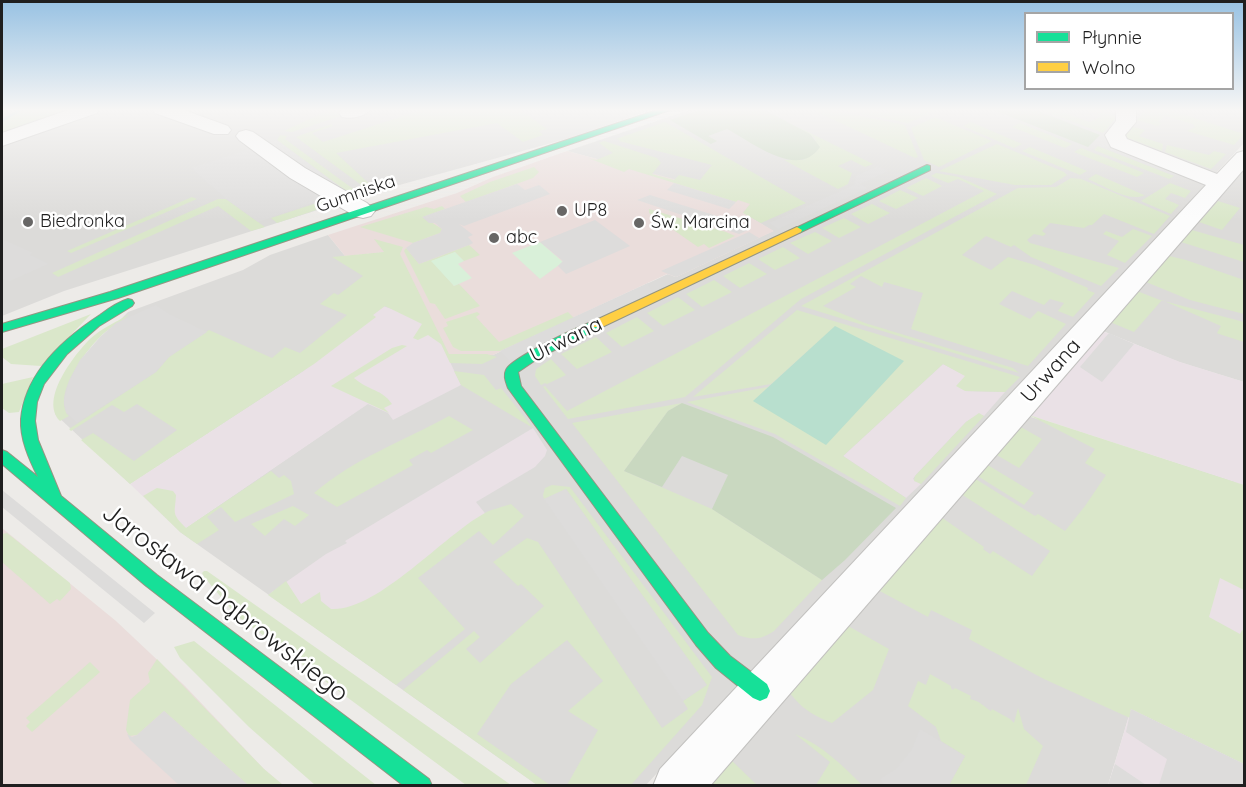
<!DOCTYPE html>
<html>
<head>
<meta charset="utf-8">
<style>
  body { margin:0 }
  #map { position:relative; width:1246px; height:787px; overflow:hidden; background:#edebe8; font-family:Quicksand,sans-serif }
  canvas { display:block }
  .frame { position:absolute; inset:0; border:3px solid #1f1f1f; pointer-events:none }
  .legend { position:absolute; left:1024px; top:12px; width:210px; height:78px; box-sizing:border-box; background:#fff; border:2px solid #a5a5a5; margin:0; padding:8px 10px; list-style:none; font-size:18px; color:#1f1f1f }
  .legend li { display:flex; align-items:center; gap:12px; height:30px }
  .legend b { width:30px; border:2px solid #a5a5a5 }
</style>
</head>
<body>
<div id="map">
<canvas width="1246" height="787"></canvas>
<div class="frame"></div>
<ul class="legend">
<li><b style="height:8px;background:#16e098"></b>Płynnie</li>
<li><b style="height:8px;background:#ffcf43"></b>Wolno</li>
</ul>
</div>
<script>
const c = document.querySelector('canvas').getContext('2d');
c.lineJoin = 'round';
function fillPath(path, color) {
  c.fillStyle = color;
  c.fill(path, 'evenodd');
}
function trace(path, color, width, dash) {
  c.strokeStyle = color;
  c.lineWidth = width;
  c.lineCap = dash ? 'butt' : 'round';
  c.setLineDash(dash || []);
  c.stroke(path);
}
function label(font, color, halo, rows, align = 'center') {
  c.font = font + ' Quicksand,sans-serif';
  c.lineWidth = 5;
  c.setLineDash([]);
  c.textBaseline = 'middle';
  c.strokeStyle = halo;
  c.fillStyle = color;
  for (const [text, x, y, turn = 0] of rows) {
    c.save();
    c.translate(x, y);
    c.rotate((+turn || 0) * Math.PI / 180);
    c.textAlign = isNaN(turn) ? turn : align;
    if (halo) c.strokeText(text, 0, 0);
    c.fillText(text, 0, 0);
    c.restore();
  }
}
fillPath(new Path2D(`
  M2,109H655L566,139L374,192L64,291L2,316Z
  M692,109H1244V143L646,785H537L180,532L368,403L303,372L130,484L55,414V394L60,381L128,312L243,270L270,255L328,235L345,256L396,251L487,354L493,355L668,274L676,277L773,231L743,213L674,180L567,151Z
  M1244,170V382L1179,362L1103,331Z
  M1028,416L1236,482L1244,673V764L1131,709L1108,785L709,786Z`), '#dcdbd9');
fillPath(new Path2D(`
  M567,151L754,200L743,213L774,231L676,277L667,274L493,355H453L446,354L396,251L345,256L328,235L457,193L493,177Z
  M2,528L116,621L185,686L264,769L283,785H2Z`), '#eadddb');
fillPath(new Path2D(`
  M383,306L431,322L461,385L393,420L388,413L368,404L180,532L130,484L302,372Z
  M1102,331L1180,362L1244,382V673L1162,637L1235,482L1029,415Z
  M943,364L966,376L965,391L1005,392L984,416L979,414L966,422L915,476L913,479L921,484L906,498L843,456Z
  M533,428L547,450L545,456L535,467L476,502L488,517L331,636L269,594L326,554L347,543L345,541Z
  M1131,709L1244,764V785L1108,786Z`), '#eae1e6');
fillPath(new Path2D(`
  M24,109H69L61,113L64,116L2,137V121Z
  M425,109H519L547,129L539,131L543,135L523,142L497,123L336,153L376,190H368L296,137L331,124L333,126L312,133L323,142Z
  M811,109H827L905,125L918,157L915,158Z
  M837,109H867L887,113L889,109H940L908,123Z
  M1048,109H1055L1089,122L1102,116L1089,111C1100,107 1108,110 1117,117L1103,133L1044,111Z
  M1146,109H1167L1244,134L1234,145L1187,131L1195,127L1193,124L1165,116L1158,122L1161,123L1158,126L1137,120Z
  M329,110L345,111L344,115L292,132L284,131Z
  M935,117L992,141L939,167L924,160L911,128Z
  M665,122L806,203L761,223L743,213L750,204L738,200L736,202L629,169L624,172L588,158L596,160L613,153L599,143L604,141L657,158L661,163L652,174L674,180L679,175L700,180L712,165L619,141L621,140L616,139Z
  M971,122L1022,144L1014,148L963,126Z
  M1020,123L1072,144L1065,148L1012,127Z
  M796,126L873,164L865,167L851,160L838,166L852,173L848,184L838,189L784,160H803L817,151L815,138Z
  M1129,126L1145,130L1139,136L1163,144L1162,151L1131,139H1122Z
  M280,135L287,136L285,139L356,191H346L277,140Z
  M997,144L1064,172L1067,175L1051,185H1015L939,171Z
  M1167,145L1209,155L1214,151L1226,154L1211,169L1165,152Z
  M1098,146L1172,175L1174,176L1169,179L1094,150Z
  M1030,147L1087,171L1080,175L1022,151Z
  M1081,148L1144,173L1137,177L1074,152Z
  M534,167L539,172L533,178L466,202L460,196L490,182Z
  M936,173L959,177L997,194L801,299L685,397L568,419L543,387L545,386L567,411L984,191L958,179L948,183L931,176Z
  M1096,174L1144,195H1145C1129,203 1103,185 1088,179Z
  M926,178L942,186L923,196L906,188Z
  M1071,178L1081,179L1170,216L1154,234L1104,214L1092,225H1089L1084,228L1050,223L1042,231L1046,234L1043,236L1034,234L1027,240L1030,243L1119,268L1101,286L1031,257L1014,245L1011,247L986,236L962,255L991,270L1008,257L1035,265L1088,288L1087,290L1095,293L1073,317L1058,311L1064,303L1050,299L1044,305L1012,291L999,304L1030,319L1038,311L1066,324L1028,366L911,329L923,293L884,282L882,287L861,276L850,284L856,287L823,306L865,323L1013,368L1019,373L801,306L1018,188L1056,187Z
  M1170,183L1191,191L1185,198L1171,193L1165,199L1179,205L1171,214L1141,201Z
  M900,190L918,198L896,209L879,201Z
  M192,197L197,199L71,253L67,251Z
  M218,199H226L265,227L251,231L218,206L58,277L52,273Z
  M326,200L331,205L277,223L271,218Z
  M1218,201L1240,208L1222,230L1199,222Z
  M872,204L890,213L868,224L851,214Z
  M442,206L445,209L423,217L442,229L440,233L413,243L360,227L426,207L434,209Z
  M649,209L726,232L735,236L709,248L704,244L698,247L649,213Z
  M844,218L861,227L839,238L822,228Z
  M1133,229L1152,236L1125,263L1107,255L1119,241L1103,234L1106,231L1122,237Z
  M1192,230L1244,245V262L1181,242Z
  M815,232L832,241L808,254L790,243Z
  M374,239L403,247L400,254L449,354H487L497,357L482,364L450,363L441,344L428,335L418,340L413,338L422,324L385,306L373,315L376,317L314,364L130,484L81,440L93,433L134,461L177,430L137,404L124,412L112,405L71,431L69,429L156,372L169,357L209,330L272,358L285,347L300,353L347,315L320,304L334,293L338,295L363,276L332,257L384,252Z
  M469,245L480,255L464,261L455,252L432,261L454,286L459,284L480,306L445,319L435,304L430,303L404,251L406,248L419,264Z
  M783,247L800,258L775,270L758,259Z
  M1169,256L1186,260L1244,280V314L1190,300L1146,282Z
  M749,263L767,274L740,288L723,276Z
  M714,280L732,292L702,307L686,294Z
  M1137,291L1160,300L1244,322V342L1219,334L1217,333L1221,326L1162,300L1134,332L1110,322Z
  M678,297L695,310L663,326L647,313Z
  M797,310L1020,377L1005,392L965,391L956,386L965,376L943,364L843,456L906,498L900,506L775,434L687,402L768,387L753,401L835,326L771,384L693,397Z
  M477,312L480,314L476,317L499,342L568,312L574,318L500,351H461L453,347L443,328L448,326L446,322Z
  M91,314L41,366L11,364L2,357V349Z
  M129,314C123,322 111,327 103,334C87,349 51,395 69,416L60,421C39,400 74,355 90,339C100,329 117,322 129,314Z
  M637,317L654,331L622,347L606,333Z
  M596,337L612,352L577,369L561,354Z
  M402,345L407,346L354,378C369,391 382,389 392,404L384,408L389,413L331,386L392,348Z
  M551,359L566,375L547,384L545,383L541,385L535,376L536,369Z
  M454,371L484,375L496,390L501,388L533,428L461,385Z
  M33,377L19,412L9,413L2,408V384Z
  M682,403L668,411L624,471L712,509L822,580L774,631C761,640 752,640 738,635L572,423Z
  M979,413L984,416L921,484L914,481L915,476L966,422Z
  M1029,415L1244,485V590L1220,578L1209,617L1240,634L1242,630L1244,631V764L1131,709L1130,718L1044,679L969,639L972,630L931,610L928,617L878,590L941,517L984,547L983,549L990,554L993,551L1032,576L1050,551L961,494L974,478L1035,516L1038,514L1065,531L1085,506L1106,475L1085,463L1095,449Z
  M449,416L473,430L431,453L427,450L409,460L413,465L337,507L314,493C355,458 402,442 449,416Z
  M1019,426L1042,439L1019,468L995,454Z
  M986,464L1034,493L1024,505L976,475Z
  M271,471L279,478L284,475L291,481L294,494L235,522L221,507L207,517L219,530L197,544L180,532L143,496L157,488L173,491L176,495C175,514 171,513 186,528Z
  M552,485L570,487L712,677L702,705L630,786L567,785L598,730L568,711L603,681L567,640L511,684L477,734L550,785H537L403,690L474,631L480,637L466,649L480,663L544,606L521,584L518,586L493,562L527,538L538,542L662,728L688,709L683,701L706,685L566,489L544,499L543,495L545,488Z
  M511,504L524,516L493,545L479,531L418,578L465,629L396,685L268,595L286,581L301,604L320,592L321,601L331,609C377,612 444,535 485,513C492,509 503,507 511,504Z
  M293,506L309,515L295,526L284,519L265,536L251,524Z
  M7,533L70,583L71,589L60,601L57,599L50,604L2,562V534Z
  M204,571H207L511,785H466L237,616L204,577L202,573Z
  M848,626L889,649L873,690L832,723C813,715 802,709 790,693Z
  M194,641L376,785H315L249,727L180,658L174,647Z
  M157,659L264,769L283,785H248L164,711L137,735L129,736L126,730L130,700L150,682L148,673Z
  M90,662L100,672L32,732L26,726L30,722L26,718Z
  M930,674L951,686V688L953,690L955,688L971,696L970,699C980,701 983,706 991,711L992,709L1010,719L1014,723L1018,708L1024,729L1043,746L1026,785H949L965,756L941,741L936,727L908,706L918,681L926,685Z
  M795,734C823,746 841,764 862,785H816L830,762Z
  M731,760L757,785L709,786Z`), '#dae7ca');
fillPath(new Path2D(`
  M702,109H763L810,134L820,147C798,180 752,142 727,129L708,136L717,141L711,144L670,120Z
  M991,109H1033L1100,135L1088,147Z
  M682,403L773,437L896,508L845,560L822,580L712,509L728,475L682,456L662,487L624,471L668,411Z`), '#c9d8c0');
fillPath(new Path2D(`
  M540,242L563,262L540,279L512,253Z
  M455,252L464,261L458,264L472,278L454,286L431,261Z`), '#d9f0d9');
fillPath(new Path2D(`
  M835,326L904,361L826,445L753,401Z`), '#b8dfce');
fillPath(new Path2D(`
  M277,140L346,191L258,222L226,199L191,168Z
  M1102,142L1180,173L1172,175L1098,146Z
  M878,166L888,171L860,184L868,188L778,229L769,223L854,185L856,176Z
  M674,183L736,202L729,209L667,190Z
  M517,184L525,190L539,185L550,194L464,226L459,224L473,235L468,237L473,243L469,245L419,264L406,248L413,243L440,233L442,229L435,223H429L422,217Z
  M650,195L736,222L750,229L739,234L637,200Z
  M595,220L630,246L566,274L558,266L563,261L540,242Z
  M749,232L759,238L676,277L661,271Z
  M2,239L33,253L30,255L48,264L10,281L2,279Z
  M648,283L652,293L509,361L500,351Z
  M156,305L171,315L207,332L169,357L156,372L77,423L66,413L64,401L69,381L80,360L101,336L116,323Z
  M1109,333L1134,344L1102,382L1080,367Z
  M566,489L707,685L683,701L544,499Z
  M2,490L155,613L144,623L2,507Z
  M1131,709L1244,764V785H1159L1167,759L1126,732Z
  M164,711L248,785H179L130,740L127,734L132,737L137,735Z
  M920,729L965,756L949,785H884L880,779L896,769L912,749Z
  M1115,764L1146,785H1108Z`), '#dddcdb');
fillPath(new Path2D(`
  M19,109H25L2,122V119Z`), '#c0d7dc');
const street = new Path2D(`
  M71,109H99L97,113L2,146V133Z
  M153,109H181L228,126L231,130L228,134H214L155,113Z
  M342,109H370C365,117 351,119 342,117L339,113Z
  M1116,109H1136V122L1125,135L1127,139L1217,174L1237,153L1244,151V169L710,786H653L660,769L1206,185L1111,147L1105,135L1116,121Z
  M246,130L253,132L305,168L367,203L375,211L371,216L363,218L355,216L290,178L239,140L236,136L239,132Z`);
const fast = new Path2D(`
  M660,109H673L118,298L2,332V324L110,292Z
  M927,165L930,166V170L801,232L797,233L792,230Z
  M128,299L132,300L134,303L132,306L99,326L67,354L44,384L37,402L35,421L38,440L61,496L157,575L429,779L432,786H404L145,585L2,464V450L7,452L38,477C29,459 20,439 21,419C25,373 63,339 100,315C108,309 118,302 128,299Z
  M598,320L602,321L604,324L602,327L540,357L518,372L521,386L708,633L730,656L767,684L770,691L767,698L760,701L753,698L716,668L696,645L508,388C506,382 503,376 506,370C511,358 583,324 598,320Z`);
const slow = new Path2D(`
  M797,227L802,230L801,232L602,327H594L592,324L594,321Z`);
trace(street, '#c3c2c0', 2);
trace(fast, '#949582', 2);
trace(slow, '#949582', 2);
fillPath(street, '#fcfcfc');
fillPath(fast, '#16e098');
fillPath(slow, '#ffcf43');
const sky = c.createLinearGradient(0, 0, 0, 220);
sky.addColorStop(0, '#98c2e3');
sky.addColorStop(0.5, '#f7f6f5');
sky.addColorStop(1, '#f7f6f500');
c.fillStyle = sky;
c.fillRect(0, 0, 1246, 220);
for (const [x, y, r, color] of [
  [562,211,6,"#676665"],
  [28,222,6,"#676665"],
  [639,223,6,"#676665"],
  [494,238,6,"#676665"]
]) {
  const dot = new Path2D();
  dot.arc(x, y, r, 0, 2 * Math.PI);
  c.fillStyle = color;
  c.fill(dot);
  trace(dot, '#fff', 2);
}
label('18px', '#1f1f1f', '#fff', [
  ["Gumniska",356,194,-19]
]);
label('18px', '#1f1f1f', '#fff', [
  ["UP8",574,211],
  ["Biedronka",40,222],
  ["Św. Marcina",651,223],
  ["abc",506,238]
], 'left');
label('21px', '#1f1f1f', '#fff', [
  ["Urwana",566,340,-26],
  ["Urwana",1051,371,-48]
]);
label('26px', '#1f1f1f', '#fff', [
  ["Jarosława Dąbrowskiego",225,603,38]
]);
</script>
</body>
</html>
